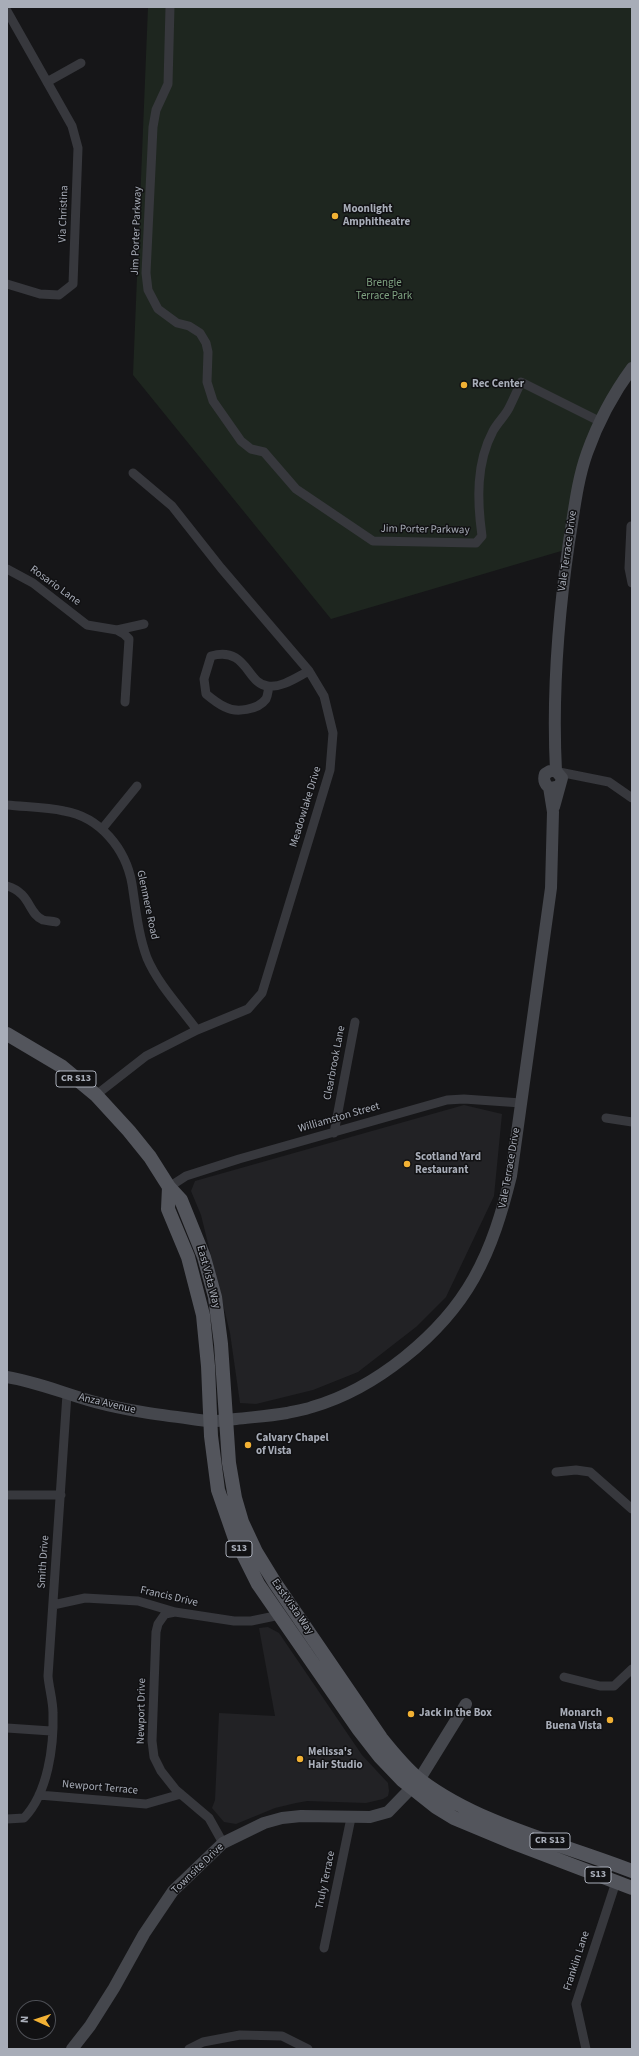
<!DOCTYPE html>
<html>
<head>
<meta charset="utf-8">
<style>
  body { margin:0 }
  #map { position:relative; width:639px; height:2056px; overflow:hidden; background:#161618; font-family:"Source Sans 3",sans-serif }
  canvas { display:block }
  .frame { position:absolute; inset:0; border:8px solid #a8adb8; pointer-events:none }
  .north { position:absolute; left:16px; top:2000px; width:40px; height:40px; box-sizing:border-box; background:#111113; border:1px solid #4d4f55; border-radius:50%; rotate:273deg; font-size:11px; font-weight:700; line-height:16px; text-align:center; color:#a8adb8 }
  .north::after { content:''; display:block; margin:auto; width:14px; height:18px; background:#f2b134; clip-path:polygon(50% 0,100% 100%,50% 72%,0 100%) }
</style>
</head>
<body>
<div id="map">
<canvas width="639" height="2056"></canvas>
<div class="frame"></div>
<div class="north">N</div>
</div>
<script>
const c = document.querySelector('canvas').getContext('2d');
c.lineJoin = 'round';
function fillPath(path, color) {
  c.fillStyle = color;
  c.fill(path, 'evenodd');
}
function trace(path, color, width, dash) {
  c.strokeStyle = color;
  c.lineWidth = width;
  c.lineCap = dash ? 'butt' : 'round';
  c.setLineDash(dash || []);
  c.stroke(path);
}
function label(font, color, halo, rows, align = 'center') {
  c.font = font + ' "Source Sans 3",sans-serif';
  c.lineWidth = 3;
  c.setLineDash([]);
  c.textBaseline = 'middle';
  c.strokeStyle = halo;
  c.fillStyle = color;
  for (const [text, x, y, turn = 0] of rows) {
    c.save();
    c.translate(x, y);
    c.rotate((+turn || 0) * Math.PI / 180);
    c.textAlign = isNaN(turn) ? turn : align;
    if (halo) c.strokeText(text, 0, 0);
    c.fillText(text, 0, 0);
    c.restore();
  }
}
fillPath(new Path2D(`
  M464,1105L502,1114L494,1196L446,1297L416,1327L358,1372L313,1390L256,1404L240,1403L230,1333L201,1215L191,1191L195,1181Z
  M268,1627L279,1633L362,1755L388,1783L389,1791L388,1796L383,1799L366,1803L307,1801L296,1803L275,1808L236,1824L224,1822L212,1808L215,1800L219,1713L275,1716L259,1628Z`), '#222225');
fillPath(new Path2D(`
  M148,7H632V367L597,425L568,549L331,619L133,375Z`), '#1e261f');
trace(new Path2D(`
  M170,7L168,84L156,110L153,127L146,273L148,290L158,309L177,323L189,326L200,333L206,343L208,352L207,382L213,401L241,441L251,449L264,452L296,489L373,541L476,543L482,536C477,500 476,463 493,431C498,422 505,416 509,408C513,400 517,391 521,382L599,421
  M7,11L72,126L78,148L73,284L59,295L40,294L7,284
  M47,82L81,63
  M631,526L629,568L632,583
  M7,569L33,583L87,625L117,630L124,634L129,639L125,702
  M117,630L144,624
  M269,687C268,690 268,695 266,699C258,710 236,713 225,707C218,704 212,699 206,694L204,679L211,656C248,646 246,684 268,686C282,688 297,677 309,671
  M559,772L609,782L632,798
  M7,805C26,807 46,807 64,811C100,817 126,849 132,884C136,909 138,934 147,958C158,984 180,1007 197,1030
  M102,829L137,786
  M7,886C31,893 28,914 43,920C47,921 52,921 56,922
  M96,1095L146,1056L197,1030L248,1009L262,993L330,770L333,733L324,696L309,671L221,568L172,506L133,473
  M606,1118L632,1122
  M334,1133L355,1022
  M169,1187L186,1176L239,1159L447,1100L464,1099L521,1103
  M556,1472L576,1470L590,1472L632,1509
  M7,1495H61
  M53,1605L85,1598L138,1601L175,1612L234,1621H251L280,1615
  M175,1612L165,1614L158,1624L156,1632L152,1741L154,1757L161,1771L176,1790L209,1818L223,1843
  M564,1677L600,1686H614L632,1669
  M7,1728L51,1731
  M39,1795L146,1804L181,1794
  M7,1819L24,1818C48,1793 54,1746 53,1713C53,1701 49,1688 48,1676L67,1394
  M324,1948L351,1818
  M189,2049L203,2042L240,2035L282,2036L308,2049
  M586,2049L576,2004L616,1882`), '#37383d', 9);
trace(new Path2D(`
  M556,771C552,694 558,618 569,542C574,512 577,481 587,453C598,422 613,394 632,368
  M554,807L562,778L556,771H550L545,774C543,780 545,786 551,788L559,786
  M7,1377C38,1382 65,1394 95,1402C132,1412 170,1416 208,1421C217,1422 227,1420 236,1419C254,1417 270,1416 287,1413C295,1411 304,1410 312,1407C375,1389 442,1335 474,1278C492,1246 502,1212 511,1176L551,888L553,812L549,787
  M72,2049L90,2026L114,1988L144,1934L173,1891L223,1843L264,1823L282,1818L301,1816L370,1817L388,1812L419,1780L466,1704`), '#45474d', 12);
trace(new Path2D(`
  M7,1034L61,1066L96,1095L129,1131L150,1157L169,1187L181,1200L204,1257L215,1297L221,1344L229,1463L235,1498L242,1522L256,1552L275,1583L381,1738C393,1753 405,1768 420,1780C479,1825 563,1844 632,1871
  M169,1187L168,1209L188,1257L203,1315L208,1366L211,1436L218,1490L234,1536L258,1584L359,1730L380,1757L402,1780L436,1807L454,1818L514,1843L632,1888`), '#53555c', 14);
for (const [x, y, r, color] of [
  [335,216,4,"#f2b134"],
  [464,385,4,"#f2b134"],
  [407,1164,4,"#f2b134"],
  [248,1445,4,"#f2b134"],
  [411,1714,4,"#f2b134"],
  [610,1720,4,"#f2b134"],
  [300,1759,4,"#f2b134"]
]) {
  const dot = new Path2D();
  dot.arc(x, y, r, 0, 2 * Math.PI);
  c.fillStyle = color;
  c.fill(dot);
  trace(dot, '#111113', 1.5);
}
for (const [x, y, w] of [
  [76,1079,40],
  [239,1549,26],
  [550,1841,40],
  [598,1875,26]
]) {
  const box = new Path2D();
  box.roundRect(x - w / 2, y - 8, w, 16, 3);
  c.fillStyle = '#111113';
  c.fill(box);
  trace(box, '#a8adb8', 1);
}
label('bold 10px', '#a8adb8', null, [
  ["CR S13",76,1079],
  ["S13",239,1549],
  ["CR S13",550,1841],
  ["S13",598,1875]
]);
label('bold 11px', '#a8adb8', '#111113', [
  ["Moonlight",343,210],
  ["Amphitheatre",343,223],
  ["Rec Center",472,385],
  ["Scotland Yard",415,1158],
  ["Restaurant",415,1171],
  ["Calvary Chapel",256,1439],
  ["of Vista",256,1452],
  ["Jack in the Box",419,1714],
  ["Monarch",602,1714,"right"],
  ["Buena Vista",602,1727,"right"],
  ["Melissa's",308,1753],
  ["Hair Studio",308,1766]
], 'left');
label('11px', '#a8adb8', '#111113', [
  ["Via Christina",64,214,-88],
  ["Jim Porter Parkway",137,231,-88],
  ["Jim Porter Parkway",425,530,1],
  ["Vale Terrace Drive",568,551,-82],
  ["Rosario Lane",55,586,36],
  ["Meadowlake Drive",306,807,-73],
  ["Glenmere Road",147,905,78],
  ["Clearbrook Lane",335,1063,-79],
  ["Williamston Street",339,1118,-16],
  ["Vale Terrace Drive",510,1168,-80],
  ["East Vista Way",208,1277,75],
  ["Anza Avenue",107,1404,13],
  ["Smith Drive",44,1562,-86],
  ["Francis Drive",169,1597,13],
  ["East Vista Way",292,1607,55],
  ["Newport Drive",142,1711,-89],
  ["Newport Terrace",100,1788,5],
  ["Townsite Drive",198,1869,-44],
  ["Truly Terrace",326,1880,-78],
  ["Franklin Lane",577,1961,-72]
]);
label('11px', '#7fa381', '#111113', [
  ["Brengle",384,284],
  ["Terrace Park",384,297]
]);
</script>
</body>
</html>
